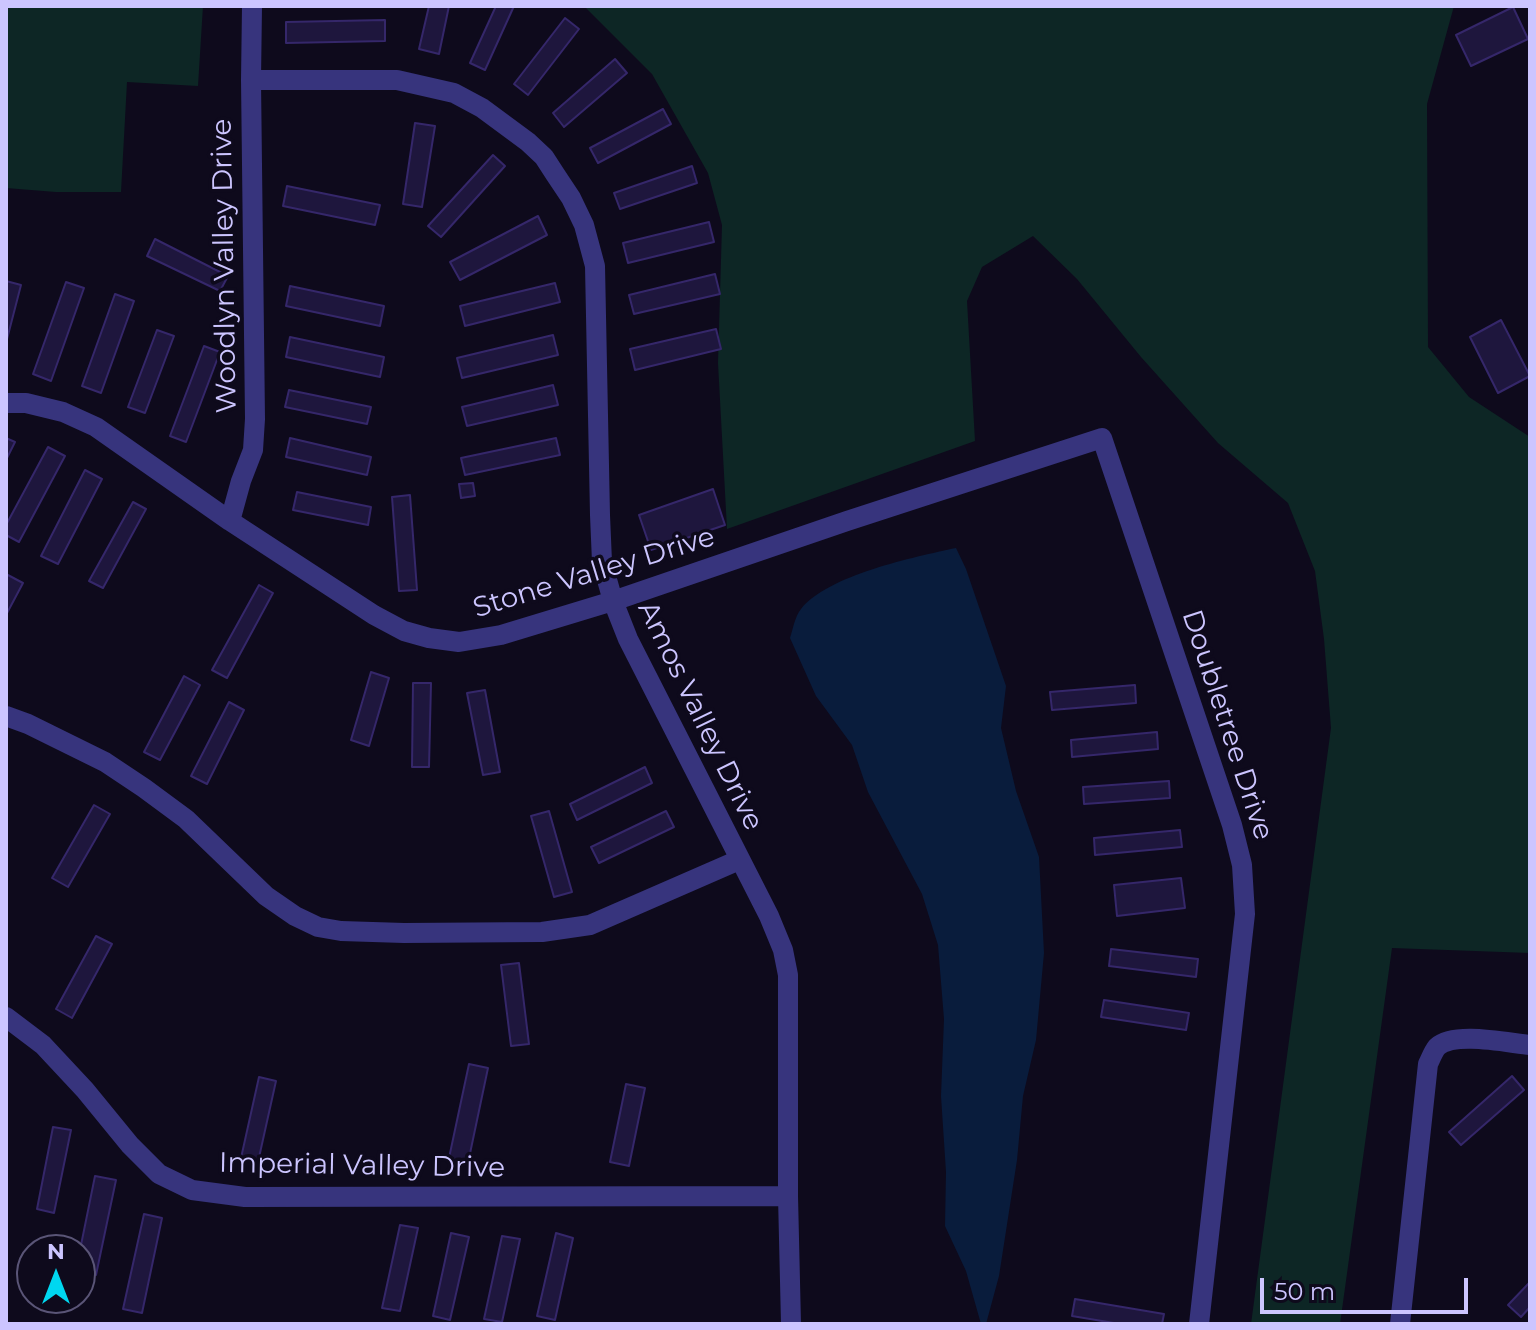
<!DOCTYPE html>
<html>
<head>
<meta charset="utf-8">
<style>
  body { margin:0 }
  #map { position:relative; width:1536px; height:1330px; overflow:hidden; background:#0e0a1c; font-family:Montserrat,sans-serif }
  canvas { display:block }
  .frame { position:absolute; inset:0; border:8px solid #ccc5ff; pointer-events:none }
  .north { position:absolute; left:16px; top:1234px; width:80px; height:80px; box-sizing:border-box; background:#0e0a1c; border:2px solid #5a5577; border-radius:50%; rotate:0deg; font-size:22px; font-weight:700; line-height:32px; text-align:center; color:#ccc5ff }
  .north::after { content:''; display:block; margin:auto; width:28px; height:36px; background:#00d7f0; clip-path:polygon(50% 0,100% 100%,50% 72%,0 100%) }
  .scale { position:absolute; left:1260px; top:1278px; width:208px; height:36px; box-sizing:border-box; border:4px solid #ccc5ff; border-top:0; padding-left:10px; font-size:24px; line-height:28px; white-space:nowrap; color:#ccc5ff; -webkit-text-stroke:6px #0e0a1c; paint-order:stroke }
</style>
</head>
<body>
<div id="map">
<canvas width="1536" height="1330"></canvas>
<div class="frame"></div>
<div class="north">N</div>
<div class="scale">50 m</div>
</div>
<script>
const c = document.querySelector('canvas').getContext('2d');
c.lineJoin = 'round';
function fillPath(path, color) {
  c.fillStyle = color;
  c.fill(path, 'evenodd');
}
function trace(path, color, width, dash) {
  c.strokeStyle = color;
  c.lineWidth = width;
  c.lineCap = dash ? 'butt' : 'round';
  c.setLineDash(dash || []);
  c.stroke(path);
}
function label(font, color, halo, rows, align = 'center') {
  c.font = font + ' Montserrat,sans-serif';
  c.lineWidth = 7;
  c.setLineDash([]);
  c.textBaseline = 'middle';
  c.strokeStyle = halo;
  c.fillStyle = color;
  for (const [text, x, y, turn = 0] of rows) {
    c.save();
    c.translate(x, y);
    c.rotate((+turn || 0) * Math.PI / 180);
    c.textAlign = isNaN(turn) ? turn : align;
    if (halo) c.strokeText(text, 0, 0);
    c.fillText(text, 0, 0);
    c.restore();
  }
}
fillPath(new Path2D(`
  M6,6H203L198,86L127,82L121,192H56L6,188Z
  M584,6H1454L1427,104L1428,347L1469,397L1530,437V953L1392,948L1340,1324H1251L1331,728L1324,639L1315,571L1288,503L1218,443L1141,357L1077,279L1033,236L982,267L967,301L975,441L727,529L718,363L722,225L708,173L652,74Z`), '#0d2625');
fillPath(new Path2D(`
  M956,548L966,569L1006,686L1001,728L1016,791L1039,857L1044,953L1036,1040L1023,1096L1017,1160L999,1276L986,1324H981L966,1271L945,1226L946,1172L941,1096L944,1019L938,945L922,894L868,792L852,745L816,696L790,638C793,629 795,616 801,609C828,575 914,557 956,548Z`), '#091c3c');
const building = new Path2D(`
  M429,6H449L439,54L419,49Z
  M496,6H514L485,70L470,63Z
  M1513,7L1528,39L1471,66L1456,35Z
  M565,18L579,29L528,95L514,84Z
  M385,20V41L286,43V22Z
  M615,59L627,73L564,127L553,113Z
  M663,109L671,124L598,163L590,148Z
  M415,123L435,126L422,207L403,204Z
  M493,155L505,166L441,237L428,226Z
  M692,166L697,183L620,209L614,193Z
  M287,186L380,205L375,225L283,206Z
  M538,216L547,235L460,280L450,262Z
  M709,222L714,242L628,263L623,243Z
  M155,239L228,276L220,291L147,256Z
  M715,274L720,294L634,314L629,295Z
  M6,281L21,285L6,343Z
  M66,282L84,288L51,381L33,374Z
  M555,283L560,302L465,326L460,306Z
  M290,286L384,306L380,326L286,306Z
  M115,294L134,301L101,393L82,386Z
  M1501,320L1530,376L1498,393L1470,337Z
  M716,329L721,349L635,370L630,349Z
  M157,330L174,336L145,413L128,407Z
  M553,335L558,355L462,378L457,358Z
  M290,337L384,357L380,377L286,357Z
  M204,346L220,352L186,442L170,436Z
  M553,385L558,405L467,426L462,407Z
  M289,390L371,407L367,424L285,407Z
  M6,438L15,442L6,460Z
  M290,438L371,457L367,475L286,457Z
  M556,438L560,455L465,475L461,458Z
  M48,447L65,456L19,542L6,535V525Z
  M85,470L102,479L58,564L41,556Z
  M473,483L475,496L461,498L459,484Z
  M713,489L725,525L651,550L639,515Z
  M297,492L371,507L368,525L293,510Z
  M410,495L417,590L399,591L392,497Z
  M133,502L146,509L103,588L89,581Z
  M6,574L23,583L6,615Z
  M259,585L273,593L227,678L212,670Z
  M371,672L389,678L369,746L351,740Z
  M184,676L200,685L160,760L144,752Z
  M413,683H431L429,767H412Z
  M1135,685L1136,703L1052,710L1050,692Z
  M485,690L500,772L483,775L467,693Z
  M229,702L244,710L207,784L191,776Z
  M1157,732L1158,749L1072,757L1071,740Z
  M645,767L652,783L577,820L570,804Z
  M1169,781L1170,798L1084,804L1083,787Z
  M94,805L110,814L68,887L52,878Z
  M549,811L572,892L554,897L531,816Z
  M666,811L674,827L599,863L591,847Z
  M1180,830L1182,847L1095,855L1094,838Z
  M1181,878L1185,908L1117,916L1114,885Z
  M96,936L112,944L72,1018L56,1009Z
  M1111,949L1198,959L1196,977L1109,966Z
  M519,963L529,1044L511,1046L501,965Z
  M1104,1000L1189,1013L1186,1030L1101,1017Z
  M469,1064L488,1068L468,1163L449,1158Z
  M1512,1076L1524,1090L1461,1145L1449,1132Z
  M259,1077L276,1081L258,1162L241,1158Z
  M626,1084L645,1088L629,1166L610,1162Z
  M53,1127L71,1130L54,1213L37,1209Z
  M95,1176L116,1180L96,1275L80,1272V1250Z
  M144,1214L162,1218L142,1313L123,1309Z
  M400,1225L418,1228L400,1311L382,1308Z
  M451,1233L469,1237L450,1320L433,1316Z
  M556,1233L573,1238L555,1320L537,1316Z
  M502,1236L520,1239L502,1322L484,1319Z
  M1530,1282V1307L1521,1317L1508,1305Z
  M1075,1299L1164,1314L1162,1324H1120L1072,1316Z`);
fillPath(building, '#1e163d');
trace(building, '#35276a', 2);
trace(new Path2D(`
  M251,80H397L454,93L482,108L528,142L544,157L555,174L571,198L584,225L595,266L600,515L602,562L613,601L628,639L769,916L783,950L788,975V1196L791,1324
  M6,403H26L63,412L96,427L230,521L374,615L404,631L429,638L459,642L501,635L613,601L847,521L1102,438L1232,825L1242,865L1245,914L1199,1324
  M230,521L241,481L253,450L255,419L251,80L252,6
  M6,716L28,724L105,762L144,788L186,819L266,896L295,916L318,927L341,931L404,933L542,932L590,925L739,860
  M6,1017L43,1045L85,1090L130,1145L159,1174L192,1190L245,1197L788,1196
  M1400,1324L1428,1064C1431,1058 1433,1052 1437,1047C1454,1031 1508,1043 1530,1045`), '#37347d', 20);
label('28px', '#ccc5ff', '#0e0a1c', [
  ["Woodlyn Valley Drive",225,266,-91],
  ["Stone Valley Drive",594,573,-17],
  ["Amos Valley Drive",700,716,64],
  ["Doubletree Drive",1227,725,72],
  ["Imperial Valley Drive",362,1166,1]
]);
</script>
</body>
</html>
